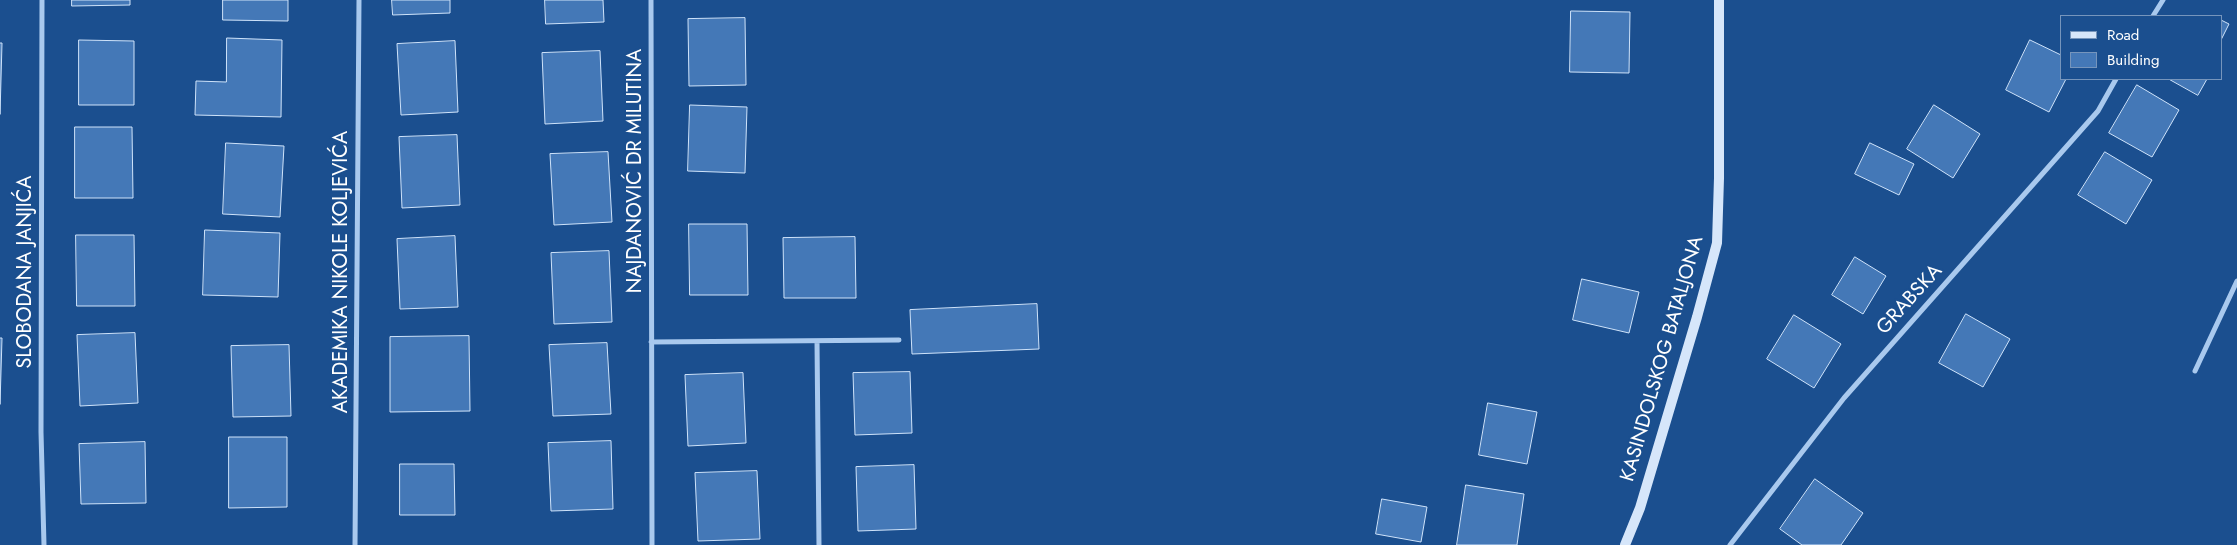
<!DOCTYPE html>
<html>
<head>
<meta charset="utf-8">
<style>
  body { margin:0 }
  #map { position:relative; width:2237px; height:545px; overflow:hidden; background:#1b4f8f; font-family:Jost,sans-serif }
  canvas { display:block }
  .legend { position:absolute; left:2060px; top:15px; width:162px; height:65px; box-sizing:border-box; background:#1b4f8f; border:1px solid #7695bc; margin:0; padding:6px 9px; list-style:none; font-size:15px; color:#fff }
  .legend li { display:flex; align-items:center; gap:10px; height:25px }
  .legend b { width:25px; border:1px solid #7695bc }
</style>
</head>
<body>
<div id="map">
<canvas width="2237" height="545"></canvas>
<ul class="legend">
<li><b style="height:6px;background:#d6e6fa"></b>Road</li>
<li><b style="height:14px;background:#4478b7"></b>Building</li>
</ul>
</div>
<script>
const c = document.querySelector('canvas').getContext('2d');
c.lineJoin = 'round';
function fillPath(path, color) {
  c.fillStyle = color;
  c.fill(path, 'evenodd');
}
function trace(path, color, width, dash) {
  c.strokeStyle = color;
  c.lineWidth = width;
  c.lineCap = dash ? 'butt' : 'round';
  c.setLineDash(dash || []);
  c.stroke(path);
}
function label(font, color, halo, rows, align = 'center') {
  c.font = font + ' Jost,sans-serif';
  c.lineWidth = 4;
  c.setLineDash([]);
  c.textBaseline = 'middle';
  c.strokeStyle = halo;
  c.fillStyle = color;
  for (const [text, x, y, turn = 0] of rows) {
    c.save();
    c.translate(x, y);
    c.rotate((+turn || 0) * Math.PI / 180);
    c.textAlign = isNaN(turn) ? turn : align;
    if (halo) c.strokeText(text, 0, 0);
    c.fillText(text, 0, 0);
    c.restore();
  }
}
const building = new Path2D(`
  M72,0H130V5L72,6Z
  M223,0H288V21L223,20Z
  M392,0H450V13L393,15Z
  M545,0H603L604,22L546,24Z
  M1571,11L1630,12L1629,73L1570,72Z
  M745,18L746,85L689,86L688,19Z
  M2221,20L2229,24L2221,40Z
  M227,38L282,40L281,117L195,115L196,81L226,82Z
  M79,40L134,41V105H79Z
  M2030,40L2061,55V79H2066L2049,112L2006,90Z
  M455,41L458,112L401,115L397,44Z
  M0,43H2L0,114Z
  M600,51L603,121L545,124L542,53Z
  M2169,79H2207L2198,95Z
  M2137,85L2179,110L2152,157L2109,133Z
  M690,105L747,107L745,173L688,171Z
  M1934,105L1980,134L1953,178L1907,149Z
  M75,127H132L133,198H75Z
  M457,135L460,205L402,208L399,137Z
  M226,143L284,146L280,217L223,214Z
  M1870,143L1914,164L1899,195L1855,174Z
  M608,152L612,222L554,225L550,154Z
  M2105,152L2152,180L2126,224L2078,195Z
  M689,224H747L748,295H690Z
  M205,230L280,233L278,297L203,295Z
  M76,235H134L135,306H77Z
  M455,236L458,307L400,309L397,239Z
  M855,237L856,298H784L783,238Z
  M609,251L612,322L554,324L551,253Z
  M1855,257L1886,276L1863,314L1832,295Z
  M1582,279L1639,292L1629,333L1573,320Z
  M1037,304L1039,349L912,354L910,310Z
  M1966,314L2010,339L1983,387L1939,363Z
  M1794,315L1841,344L1814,388L1767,359Z
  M135,333L138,403L80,406L77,335Z
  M469,336L470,411L390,412V337Z
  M0,338H2L0,404Z
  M607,343L611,414L553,416L549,345Z
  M289,345L291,416L233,417L231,346Z
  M910,372L912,433L855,435L853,373Z
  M743,373L746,443L688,446L685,375Z
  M1488,403L1537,412L1527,464L1479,455Z
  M229,437H287V507L229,508Z
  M611,441L613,509L551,511L548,443Z
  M145,442L146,503L81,504L79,444Z
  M400,464H454L455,515H400Z
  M914,465L916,529L858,531L856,467Z
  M757,471L760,539L698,541L695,473Z
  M1815,479L1863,513L1841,545H1802L1780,529Z
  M1466,485L1524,494L1517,545H1457Z
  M1382,499L1427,507L1421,542L1376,534Z`);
fillPath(building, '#4478b7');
trace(building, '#cfe3fa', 1);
trace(new Path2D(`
  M42,0L41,432L44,545
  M651,0L652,545
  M2153,16L2163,0
  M817,341L819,545
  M651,342L899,340
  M2195,371L2237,281
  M355,545L359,0
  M1730,545L1844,398L2098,111L2116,79`), '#a9c9ee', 5);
trace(new Path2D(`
  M1625,545L1640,508L1697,317L1717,243L1719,178V0`), '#d6e6fa', 10);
label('20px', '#fff', '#1b4f8f', [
  ["NAJDANOVIĆ DR MILUTINA",636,171,-90],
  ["SLOBODANA JANJIĆA",26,272,-90],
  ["AKADEMIKA NIKOLE KOLJEVIĆA",342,272,-90],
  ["GRABSKA",1910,300,-48],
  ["KASINDOLSKOG BATALJONA",1663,359,-74]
]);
</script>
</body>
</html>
